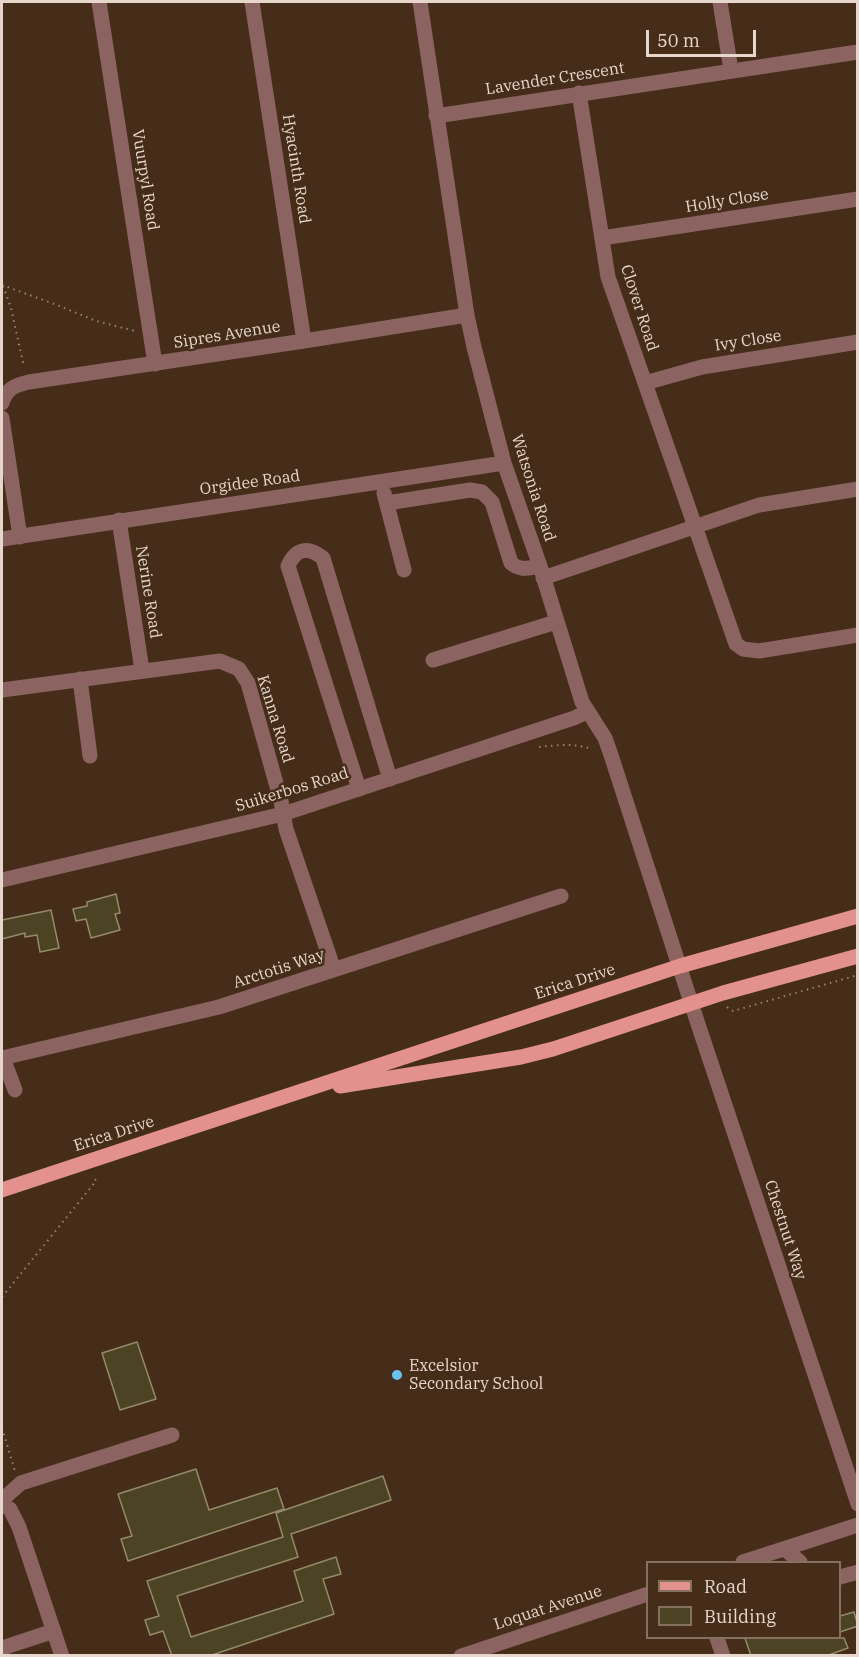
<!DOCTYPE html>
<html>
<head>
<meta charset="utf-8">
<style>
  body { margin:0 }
  #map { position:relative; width:859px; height:1657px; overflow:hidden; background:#452d19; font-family:"IBM Plex Serif",serif }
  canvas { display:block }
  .frame { position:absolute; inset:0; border:3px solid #e6d6cb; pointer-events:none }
  .legend { position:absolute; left:646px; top:1561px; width:195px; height:78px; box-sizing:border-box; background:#452d19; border:2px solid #857160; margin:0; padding:8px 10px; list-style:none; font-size:18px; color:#e6d6cb }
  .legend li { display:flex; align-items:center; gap:12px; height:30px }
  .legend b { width:30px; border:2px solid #857160 }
  .scale { position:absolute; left:646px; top:30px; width:110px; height:27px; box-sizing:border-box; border:3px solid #e6d6cb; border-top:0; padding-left:8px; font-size:18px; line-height:21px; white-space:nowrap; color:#e6d6cb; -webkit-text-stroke:4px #452d19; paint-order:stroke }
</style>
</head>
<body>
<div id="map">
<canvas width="859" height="1657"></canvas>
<div class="frame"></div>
<ul class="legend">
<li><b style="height:8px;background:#e2918c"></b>Road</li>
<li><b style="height:16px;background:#4c4325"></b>Building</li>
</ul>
<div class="scale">50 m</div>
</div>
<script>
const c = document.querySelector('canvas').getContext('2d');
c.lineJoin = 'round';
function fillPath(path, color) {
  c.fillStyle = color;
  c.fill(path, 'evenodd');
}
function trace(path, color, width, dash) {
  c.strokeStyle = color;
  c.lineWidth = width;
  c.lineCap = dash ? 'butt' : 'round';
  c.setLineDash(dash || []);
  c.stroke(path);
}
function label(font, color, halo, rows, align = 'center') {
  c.font = font + ' "IBM Plex Serif",serif';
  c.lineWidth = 5;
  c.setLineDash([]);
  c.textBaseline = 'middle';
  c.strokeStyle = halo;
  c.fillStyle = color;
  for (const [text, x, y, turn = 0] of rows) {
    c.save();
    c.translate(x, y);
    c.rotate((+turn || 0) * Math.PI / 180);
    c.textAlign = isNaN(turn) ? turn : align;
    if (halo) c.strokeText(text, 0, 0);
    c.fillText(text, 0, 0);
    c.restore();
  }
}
const building = new Path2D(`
  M116,894L120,913L115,914L120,930L91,938L86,919L76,921L73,909L87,906V902Z
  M51,910L59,948L40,952L37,935L25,937V933L2,939V920Z
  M137,1342L156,1399L120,1410L102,1353Z
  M196,1469L209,1510L277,1488L284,1509L128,1561L121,1539L132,1536L118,1494Z
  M383,1476L391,1500L291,1534L298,1557L177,1596L191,1637L303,1601L294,1571L336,1557L341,1574L323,1579L334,1614L209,1656H172L163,1631L150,1635L145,1620L159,1616L147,1581L283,1537L276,1513Z
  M854,1612L858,1626L840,1632V1616Z
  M745,1638H844L848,1648L826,1656H751Z`);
fillPath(building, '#4c4325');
trace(building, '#948a6a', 1.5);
trace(new Path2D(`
  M2,285L57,305L96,321L135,331
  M3,286L11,308L24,367
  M539,747C558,745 574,743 592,749
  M727,1007L733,1011L858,975
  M2,1297L96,1181L93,1175
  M2,1428L15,1471`), '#988474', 2, [1.5, 4.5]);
trace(new Path2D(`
  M99,2L155,364
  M252,2L304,341
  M420,2L467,315L474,347L504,463L540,566L582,702L605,738L611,755L696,1018L858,1504
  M720,2L731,70
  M579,93L608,277L736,644L743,649L759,651L858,635
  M436,116L858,52
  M602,238L858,199
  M645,383L702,367L858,342
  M2,403C6,389 15,385 29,382L304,341L467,315
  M2,418L20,537
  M384,493L404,570
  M387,503L470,490L482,492L492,502L511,563C520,571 528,568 540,566
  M119,520L142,670
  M2,539L504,463
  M543,578L759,505L858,489
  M433,660L556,622
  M80,679L90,756
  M2,690L220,661L239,669L248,683L281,801L286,829L334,970
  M359,789L288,566C296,548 308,546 323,558L390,779
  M2,880L283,814L574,718L587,712
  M2,1058L219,1007L561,896
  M3,1058L15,1090
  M2,1500L21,1483L172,1435
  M2,1504L10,1509L19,1527L62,1656
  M785,1549L800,1562
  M743,1562L858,1525
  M840,1577L858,1572
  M717,1638L723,1656
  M2,1648L54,1631
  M461,1656L648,1594`), '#8b6360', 15);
trace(new Path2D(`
  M340,1086L521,1057L553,1049L723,993L858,956
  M2,1190L680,966L858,916`), '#e2918c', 15);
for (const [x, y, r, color] of [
  [397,1375,6,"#69c3f1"]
]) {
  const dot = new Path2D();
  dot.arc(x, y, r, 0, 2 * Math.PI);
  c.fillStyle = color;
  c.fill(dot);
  trace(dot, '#452d19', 2);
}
label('16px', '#e6d6cb', '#452d19', [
  ["Lavender Crescent",555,79,-9],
  ["Hyacinth Road",296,169,81],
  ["Vuurpyl Road",145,180,81],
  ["Holly Close",727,201,-9],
  ["Clover Road",639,308,72],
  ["Sipres Avenue",227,335,-9],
  ["Ivy Close",748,341,-9],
  ["Orgidee Road",250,483,-8],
  ["Watsonia Road",533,488,72],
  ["Nerine Road",148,592,81],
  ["Kanna Road",275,719,73],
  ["Suikerbos Road",292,790,-17],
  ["Arctotis Way",279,969,-18],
  ["Erica Drive",575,982,-18],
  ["Erica Drive",114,1134,-18],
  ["Chestnut Way",785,1230,72],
  ["Loquat Avenue",548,1608,-18]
]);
label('16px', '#e6d6cb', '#452d19', [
  ["Excelsior",409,1366],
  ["Secondary School",409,1384]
], 'left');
</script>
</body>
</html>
